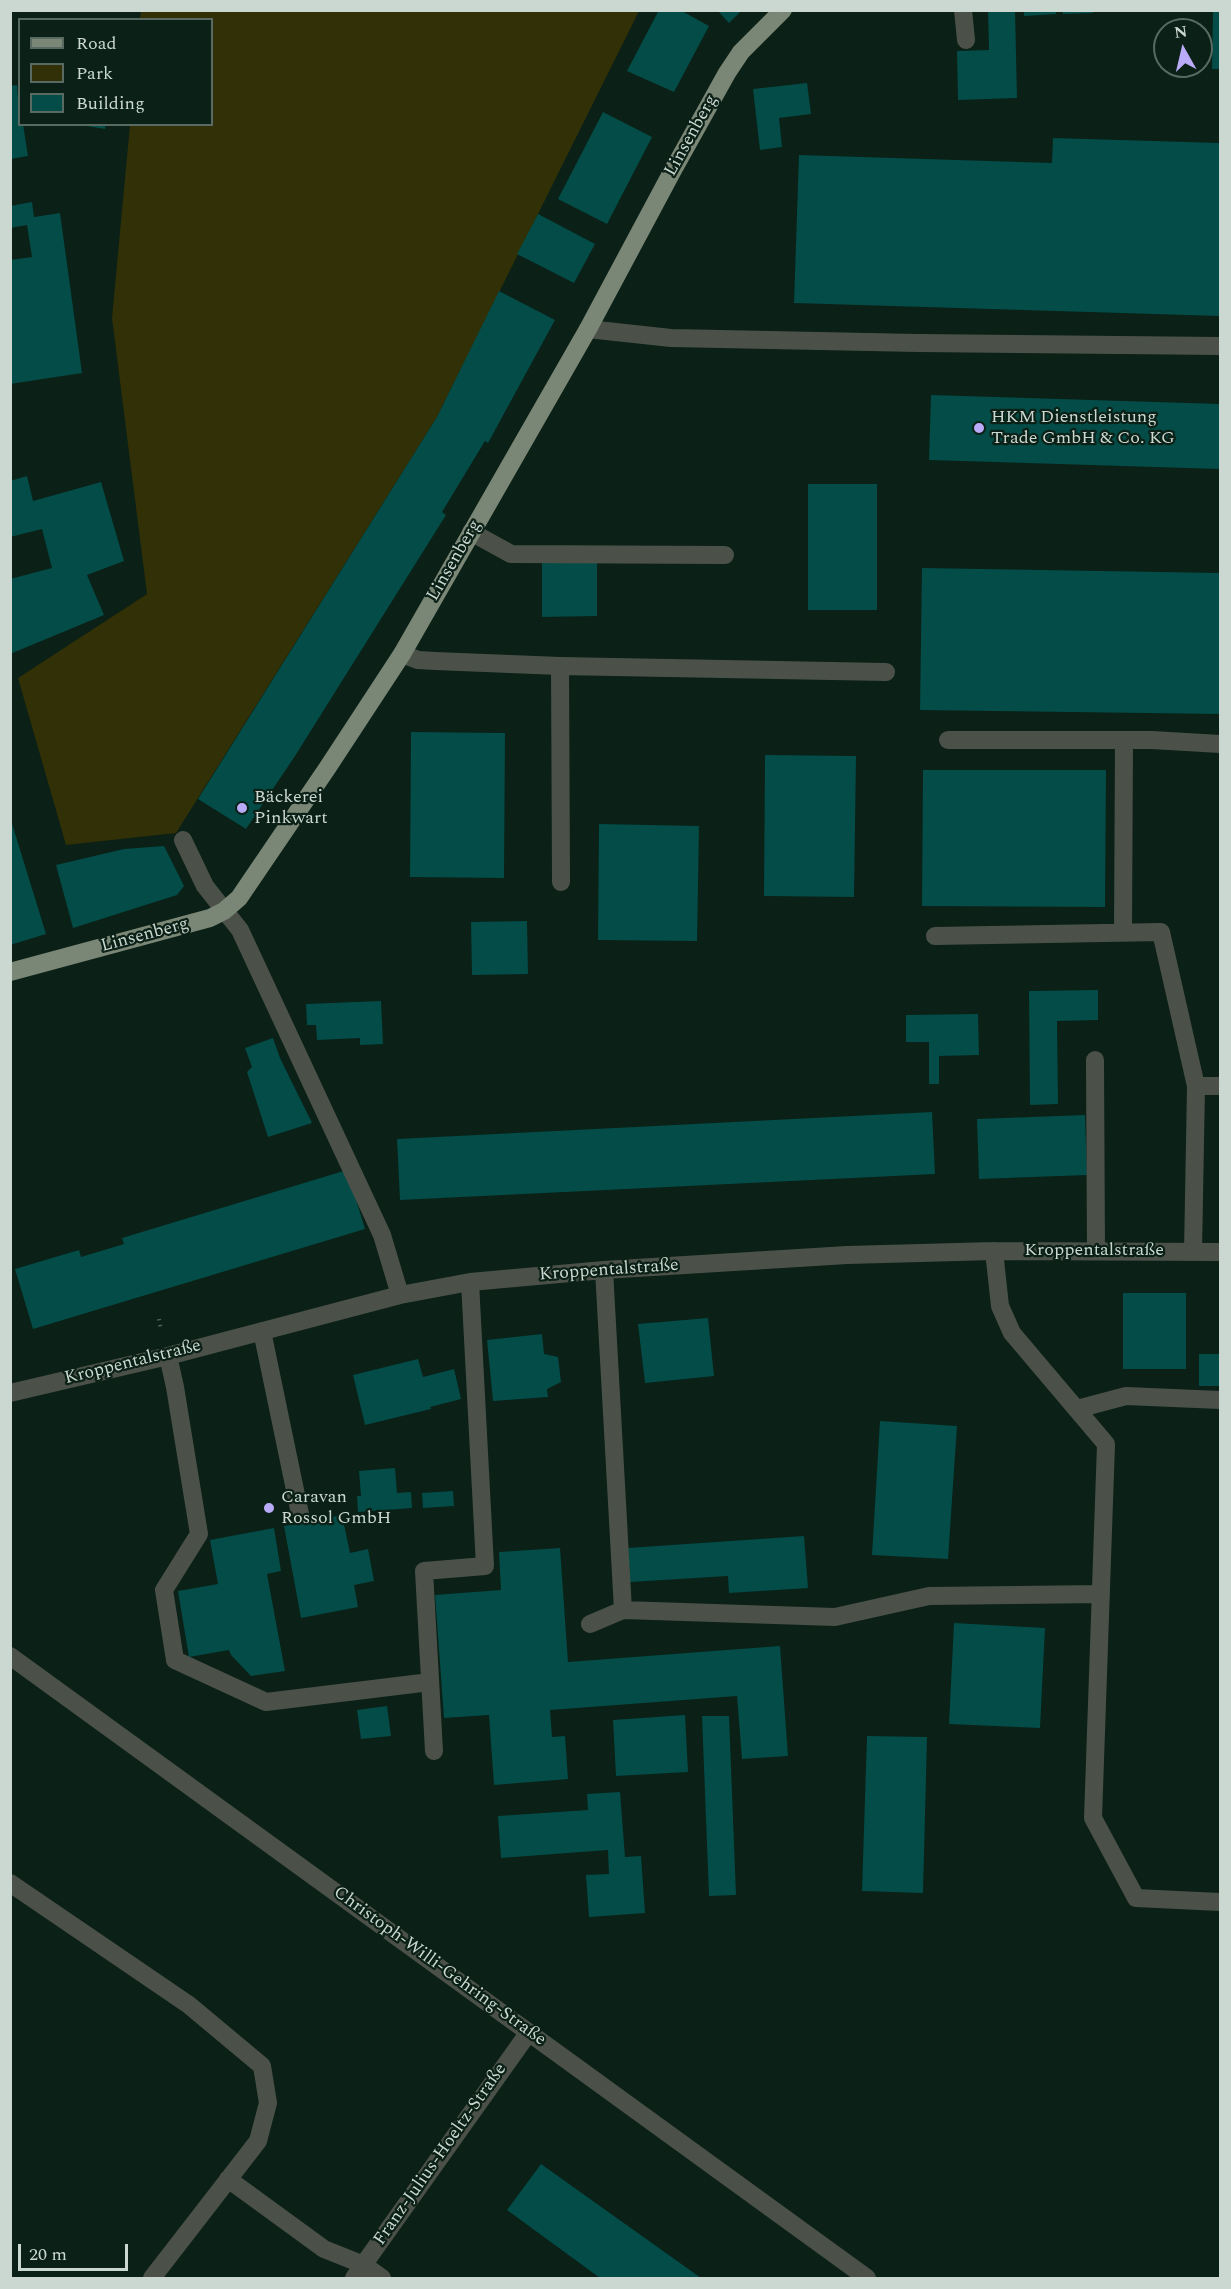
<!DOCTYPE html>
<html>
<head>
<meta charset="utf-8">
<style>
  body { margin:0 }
  #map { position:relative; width:1231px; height:2289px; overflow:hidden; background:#0b2016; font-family:Spectral,serif }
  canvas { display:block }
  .frame { position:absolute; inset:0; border:12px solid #cbd8d1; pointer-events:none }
  .legend { position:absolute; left:18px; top:18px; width:195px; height:108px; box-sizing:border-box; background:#0b2016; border:2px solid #586a61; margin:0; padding:8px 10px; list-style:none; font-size:18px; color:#cbd8d1 }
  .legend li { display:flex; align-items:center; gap:12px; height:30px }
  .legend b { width:30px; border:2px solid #586a61 }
  .north { position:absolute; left:1153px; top:18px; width:60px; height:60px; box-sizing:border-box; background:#0b2016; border:2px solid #586a61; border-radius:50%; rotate:352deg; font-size:16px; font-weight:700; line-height:24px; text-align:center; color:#cbd8d1 }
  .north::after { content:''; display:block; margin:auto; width:21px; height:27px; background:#b9abf7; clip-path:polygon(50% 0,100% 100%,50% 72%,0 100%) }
  .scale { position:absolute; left:18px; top:2244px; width:110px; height:27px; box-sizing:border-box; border:3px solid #cbd8d1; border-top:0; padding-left:8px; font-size:18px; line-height:21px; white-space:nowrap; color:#cbd8d1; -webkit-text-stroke:4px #0b2016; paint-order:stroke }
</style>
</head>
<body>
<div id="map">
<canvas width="1231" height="2289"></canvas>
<div class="frame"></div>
<ul class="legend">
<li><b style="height:8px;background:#7b8776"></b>Road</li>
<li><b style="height:16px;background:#313006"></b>Park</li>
<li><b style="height:16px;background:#034c47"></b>Building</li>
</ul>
<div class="north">N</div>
<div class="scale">20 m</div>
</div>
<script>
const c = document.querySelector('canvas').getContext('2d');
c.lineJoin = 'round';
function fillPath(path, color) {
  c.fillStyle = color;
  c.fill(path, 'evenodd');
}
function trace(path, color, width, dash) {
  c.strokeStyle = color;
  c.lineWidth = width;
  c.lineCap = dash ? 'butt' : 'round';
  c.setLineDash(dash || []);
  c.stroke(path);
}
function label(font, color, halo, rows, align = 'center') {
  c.font = font + ' Spectral,serif';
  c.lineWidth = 4.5;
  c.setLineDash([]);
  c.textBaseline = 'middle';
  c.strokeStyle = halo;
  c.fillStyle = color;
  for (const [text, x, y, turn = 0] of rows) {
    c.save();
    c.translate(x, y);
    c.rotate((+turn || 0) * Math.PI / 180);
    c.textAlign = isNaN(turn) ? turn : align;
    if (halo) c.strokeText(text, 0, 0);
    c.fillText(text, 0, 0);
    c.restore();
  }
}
fillPath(new Path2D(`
  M141,11H639L437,417L176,833L66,845L18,678L147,594L112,318L130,125L212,124V20L140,19Z`), '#313006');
fillPath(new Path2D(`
  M659,10H680L709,26L674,92L627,71Z
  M717,10H742L729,23Z
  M988,10H1015L1017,98L958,100L957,51L989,50Z
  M1024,10H1056V14L1024,16Z
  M1062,10H1092L1093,13L1063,14Z
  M1213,10H1220V69H1212Z
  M807,83L811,114L779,118L782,147L760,150L753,89Z
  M17,85L20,124H23L28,156L10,159V86Z
  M603,112L652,137L607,224L558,199Z
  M75,124H106L105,129Z
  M1053,138L1220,143V316L794,303L799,155L1052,163Z
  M32,202L34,217L60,213L82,373L10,384V260L32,257L27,225L10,228V206Z
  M538,214L595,244L574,283L517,254Z
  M499,291L555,320L488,443L485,441L442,512L446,515L295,756L246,829L198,799L437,417Z
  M931,395L1220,404V469L929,460Z
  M27,476L33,501L101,482L124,561L87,575L104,615L10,654V579L52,568L42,529L10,537V481Z
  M808,484H877V610H808Z
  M542,558L597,559V616L542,617Z
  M922,568L1220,573V714L920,710Z
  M411,732L505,733L504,878L410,877Z
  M765,755L856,756L854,897L764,896Z
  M923,770H1106L1105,907L922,906Z
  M10,817L46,934L10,945Z
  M599,824L699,826L697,941L598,940Z
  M164,846L184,886L177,895L73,928L56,865L124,849Z
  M527,921L528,974L472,975L471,922Z
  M1098,990V1020L1057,1021L1058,1104L1030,1105L1029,991Z
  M381,1001L383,1044L360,1045V1038L317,1040L316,1025H307L306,1004Z
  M978,1014L979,1055L939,1056V1084H929V1042H906V1015Z
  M273,1038L280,1058L312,1123L268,1137L247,1072L252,1067L245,1048Z
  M932,1112L935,1174L400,1200L397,1139Z
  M1085,1115L1087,1175L979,1179L977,1119Z
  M347,1170L365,1229L33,1329L15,1269L79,1250L81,1257L124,1244L122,1238Z
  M1123,1293H1186V1369H1123Z
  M708,1318L714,1376L645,1383L638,1324Z
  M542,1334L544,1354L558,1357L561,1382L547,1389L548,1397L493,1401L487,1340Z
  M1199,1354H1220V1386H1199Z
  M418,1359L423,1377L454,1369L461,1399L430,1407L431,1409L365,1425L353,1375Z
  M880,1421L957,1426L948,1559L872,1555Z
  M395,1468L397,1493L411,1492L412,1508L358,1512L357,1496H361L359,1471Z
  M453,1491L454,1506L423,1508L422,1493Z
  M342,1515L350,1553L368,1549L374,1581L354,1585L358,1607L301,1618L284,1526Z
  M274,1528L281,1571L267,1574L285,1671L251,1676L231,1655L229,1650L189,1657L178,1591L218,1584L210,1540Z
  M804,1536L808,1588L729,1593L728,1576L630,1582L628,1548Z
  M560,1548L568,1662L780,1646L788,1756L742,1759L737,1696L550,1710L552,1737L565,1736L568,1779L494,1785L489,1715L444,1718L435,1595L501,1590L499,1552Z
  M954,1623L1045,1628L1040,1728L949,1724Z
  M387,1706L391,1736L361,1739L357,1710Z
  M685,1715L688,1772L616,1776L613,1720Z
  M702,1716H729L736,1895L709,1896Z
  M867,1736L927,1737L923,1893L862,1891Z
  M620,1792L625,1857L641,1856L645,1913L589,1917L586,1875L609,1874L608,1850L501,1858L498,1816L588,1810L587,1794Z
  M541,2164L701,2278H600L507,2210Z`), '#034c47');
trace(new Path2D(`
  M159,1319L161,1330`), '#4e6057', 4, [1.5, 4.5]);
trace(new Path2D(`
  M963,10L966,40
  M588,329L671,338L918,343L1220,346
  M471,532L511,554L725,555
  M402,654L418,660L435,661L560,666L886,672
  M560,666L561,882
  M948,740H1152L1220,744
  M183,840L205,886L240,930L382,1235L400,1295
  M1123,932L1124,740
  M935,936L1161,932L1196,1086L1193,1252
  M1095,1060L1096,1251
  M1196,1086H1220
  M994,1251L1000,1306L1012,1333L1106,1444L1093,1818L1136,1898L1220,1902
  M604,1270L623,1610
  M262,1331L300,1514
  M168,1356L175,1387L199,1534L164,1590L175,1660L266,1702L430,1682
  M10,1393L168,1356L400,1295L470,1282L604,1270L847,1255L994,1251L1220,1252
  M1077,1409L1126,1396L1220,1400
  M590,1624L623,1610L835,1617L929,1596L1101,1594
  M10,1656L867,2278
  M434,1751L424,1571L485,1566L470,1282
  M10,1883L189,2005L262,2066L268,2103L258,2141L152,2278
  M228,2179L324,2249L364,2265L382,2278
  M354,2278L529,2032`), '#4b5149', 18);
trace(new Path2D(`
  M10,972L210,918L224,911L239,898L328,767L402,654L588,329L673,170L727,73L741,52L783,10`), '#7b8776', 18);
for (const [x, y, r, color] of [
  [979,428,6,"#b9abf7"],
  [242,808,6,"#b9abf7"],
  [269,1508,6,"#b9abf7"]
]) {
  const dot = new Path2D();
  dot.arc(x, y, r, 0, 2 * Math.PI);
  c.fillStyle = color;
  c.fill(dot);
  trace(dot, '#0b2016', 2);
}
label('18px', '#cbd8d1', '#0b2016', [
  ["Linsenberg",692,136,-61],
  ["Linsenberg",455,561,-60],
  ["Linsenberg",145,936,-15],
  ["Kroppentalstraße",1094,1251],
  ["Kroppentalstraße",609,1271,-4],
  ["Kroppentalstraße",133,1363,-14],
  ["Christoph-Willi-Gehring-Straße",439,1967,36],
  ["Franz-Julius-Hoeltz-Straße",441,2155,-55]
]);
label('18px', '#cbd8d1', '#0b2016', [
  ["HKM Dienstleistung",991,418],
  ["Trade GmbH & Co. KG",991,439],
  ["Bäckerei",254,798],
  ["Pinkwart",254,819],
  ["Caravan",281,1498],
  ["Rossol GmbH",281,1519]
], 'left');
</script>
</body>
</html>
